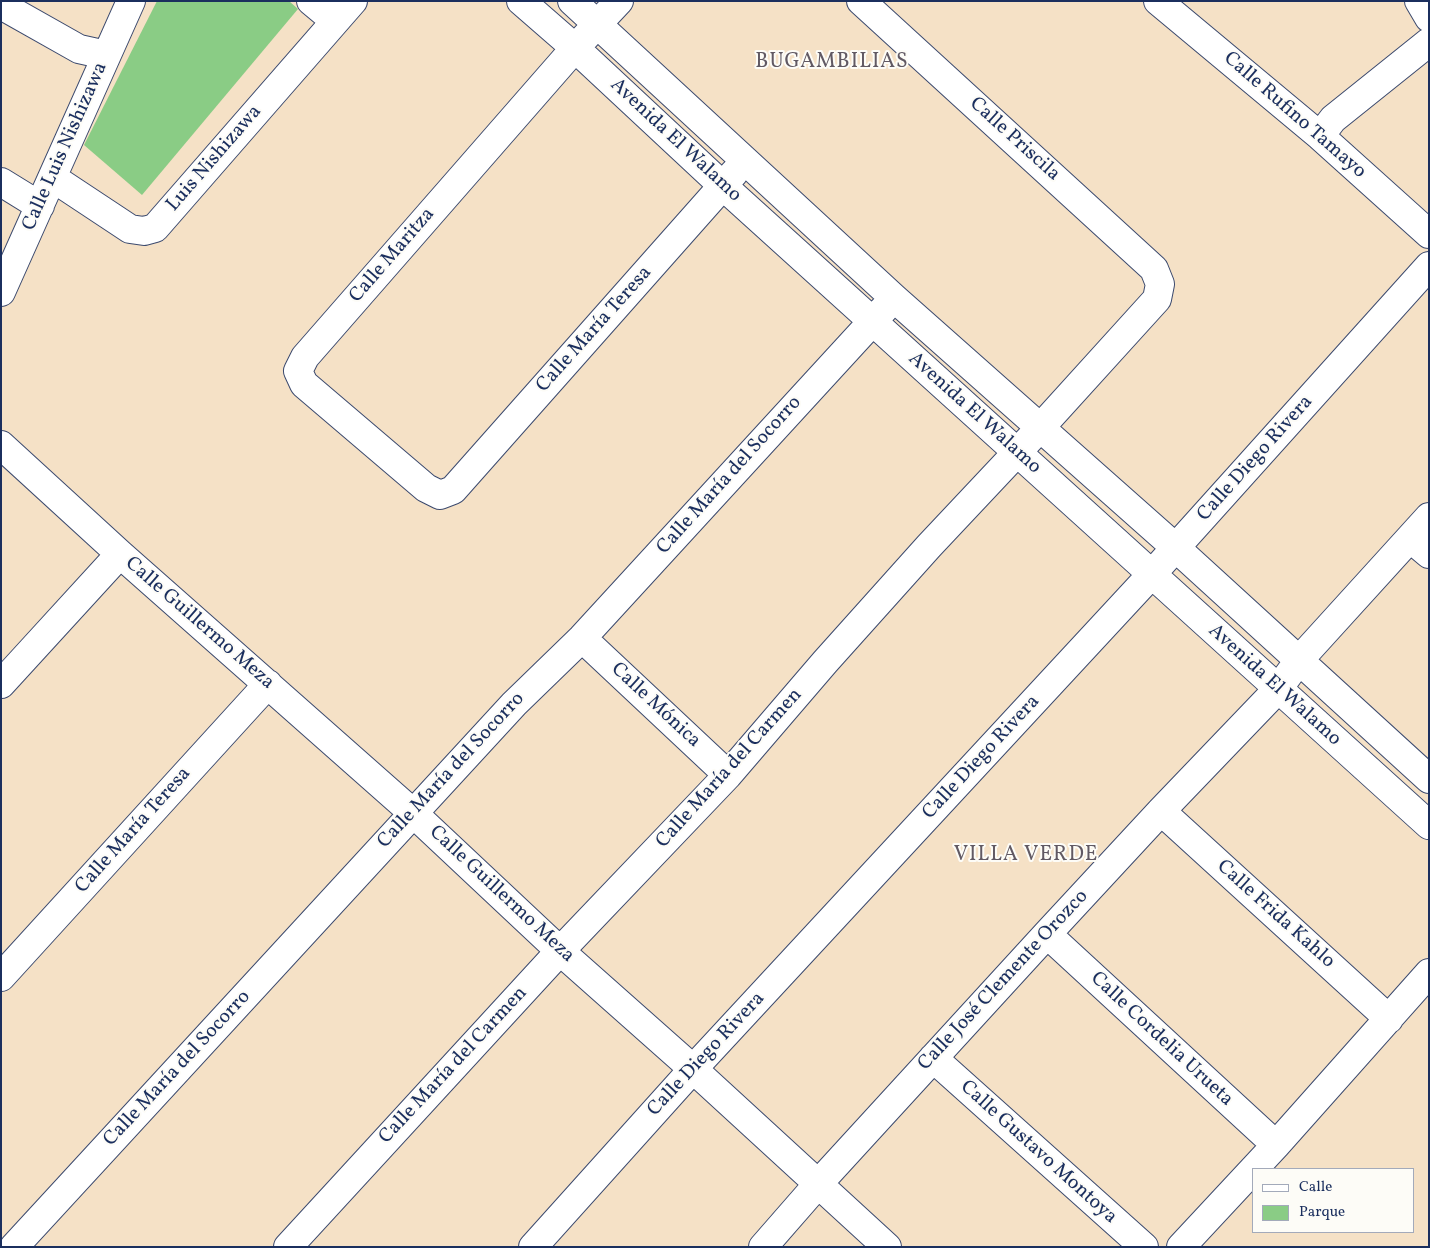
<!DOCTYPE html>
<html>
<head>
<meta charset="utf-8">
<style>
  body { margin:0 }
  #map { position:relative; width:1430px; height:1248px; overflow:hidden; background:#f5e1c6; font-family:Vollkorn,serif }
  canvas { display:block }
  .frame { position:absolute; inset:0; border:2px solid #1b2f5e; pointer-events:none }
  .legend { position:absolute; left:1252px; top:1168px; width:162px; height:65px; box-sizing:border-box; background:#fdfcf7; border:1px solid #a3aaba; margin:0; padding:6px 9px; list-style:none; font-size:15px; color:#1b2f5e }
  .legend li { display:flex; align-items:center; gap:10px; height:25px }
  .legend b { width:25px; border:1px solid #a3aaba }
</style>
</head>
<body>
<div id="map">
<canvas width="1430" height="1248"></canvas>
<div class="frame"></div>
<ul class="legend">
<li><b style="height:6px;background:#fff"></b>Calle</li>
<li><b style="height:14px;background:#8acc85"></b>Parque</li>
</ul>
</div>
<script>
const c = document.querySelector('canvas').getContext('2d');
c.lineJoin = 'round';
function fillPath(path, color) {
  c.fillStyle = color;
  c.fill(path, 'evenodd');
}
function trace(path, color, width, dash) {
  c.strokeStyle = color;
  c.lineWidth = width;
  c.lineCap = dash ? 'butt' : 'round';
  c.setLineDash(dash || []);
  c.stroke(path);
}
function label(font, color, halo, rows, align = 'center') {
  c.font = font + ' Vollkorn,serif';
  c.lineWidth = 4;
  c.setLineDash([]);
  c.textBaseline = 'middle';
  c.strokeStyle = halo;
  c.fillStyle = color;
  for (const [text, x, y, turn = 0] of rows) {
    c.save();
    c.translate(x, y);
    c.rotate((+turn || 0) * Math.PI / 180);
    c.textAlign = isNaN(turn) ? turn : align;
    if (halo) c.strokeText(text, 0, 0);
    c.fillText(text, 0, 0);
    c.restore();
  }
}
fillPath(new Path2D(`
  M157,1H289L298,9L142,195L84,145Z`), '#8acc85');
const minor = new Path2D(`
  M311,1L335,21
  M521,1L575,48L723,186L1429,825
  M572,1L894,298L1176,548L1429,779
  M619,1L575,48L305,357L298,371L304,384L426,488L440,495L453,490L734,173
  M1158,1L1320,136L1429,234
  M1419,1L1429,18
  M1,5L79,49L106,55
  M1320,136L1333,119L1429,42
  M53,178L130,229L144,231L155,228L353,1
  M1,182L40,206
  M1,292L131,1
  M1,445L120,554L413,813L560,951L693,1069L887,1247
  M1410,538L1429,554
  M582,638L728,775
  M1,684L120,554
  M1161,811L1389,1019
  M1047,934L1276,1145
  M1,977L268,684
  M933,1058L1144,1247
  M14,1247L514,704L582,638L894,298
  M288,1247L560,951L728,775L825,662L929,546L1040,428L1157,299L1160,284L1154,269L861,1
  M533,1247L693,1069L1151,575L1429,266
  M763,1247L818,1184L1047,934L1161,811L1278,689L1300,659L1429,517
  M1181,1247L1276,1145L1429,973`);
trace(minor, '#3c4a6e', 30);
trace(minor, '#fff', 28);
label('20px', '#1b2f5e', '#fdfcf7', [
  ["Calle Rufino Tamayo",1294,116,41],
  ["Calle Priscila",1014,140,42],
  ["Avenida El Walamo",675,141,43],
  ["Calle Luis Nishizawa",66,147,-66],
  ["Luis Nishizawa",215,159,-49],
  ["Calle Maritza",393,256,-49],
  ["Calle María Teresa",595,330,-48],
  ["Avenida El Walamo",974,414,42],
  ["Calle Diego Rivera",1256,459,-48],
  ["Calle María del Socorro",730,476,-48],
  ["Calle Guillermo Meza",199,624,41],
  ["Avenida El Walamo",1274,686,42],
  ["Calle Mónica",655,706,43],
  ["Calle Diego Rivera",982,758,-47],
  ["Calle María del Carmen",730,769,-48],
  ["Calle María del Socorro",452,771,-47],
  ["Calle María Teresa",134,831,-48],
  ["Calle Guillermo Meza",501,895,43],
  ["Calle Frida Kahlo",1275,915,42],
  ["Calle José Clemente Orozco",1004,981,-47],
  ["Calle Cordelia Urueta",1161,1040,43],
  ["Calle Diego Rivera",707,1055,-47],
  ["Calle María del Carmen",454,1066,-47],
  ["Calle María del Socorro",178,1069,-47],
  ["Calle Gustavo Montoya",1038,1153,42]
]);
c.letterSpacing = '1px';
label('21px', '#615963', '#fdfcf7', [
  ["BUGAMBILIAS",832,63],
  ["VILLA VERDE",1026,856]
]);
c.letterSpacing = '0px';
</script>
</body>
</html>
